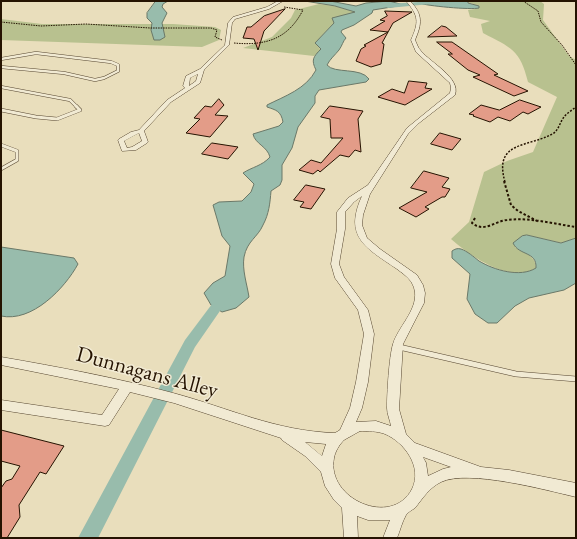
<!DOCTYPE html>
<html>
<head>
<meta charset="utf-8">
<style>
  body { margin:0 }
  #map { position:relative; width:577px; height:539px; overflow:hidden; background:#e9debc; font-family:"EB Garamond",serif }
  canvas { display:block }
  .frame { position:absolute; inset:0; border:2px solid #251301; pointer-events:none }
</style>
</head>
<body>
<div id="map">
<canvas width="577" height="539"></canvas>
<div class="frame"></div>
</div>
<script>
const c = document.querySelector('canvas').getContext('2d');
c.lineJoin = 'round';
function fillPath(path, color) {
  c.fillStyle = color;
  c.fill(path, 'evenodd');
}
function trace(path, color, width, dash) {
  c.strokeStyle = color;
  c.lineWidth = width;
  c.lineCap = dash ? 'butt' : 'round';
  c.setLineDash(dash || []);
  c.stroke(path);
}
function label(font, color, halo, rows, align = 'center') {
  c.font = font + ' "EB Garamond",serif';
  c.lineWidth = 3;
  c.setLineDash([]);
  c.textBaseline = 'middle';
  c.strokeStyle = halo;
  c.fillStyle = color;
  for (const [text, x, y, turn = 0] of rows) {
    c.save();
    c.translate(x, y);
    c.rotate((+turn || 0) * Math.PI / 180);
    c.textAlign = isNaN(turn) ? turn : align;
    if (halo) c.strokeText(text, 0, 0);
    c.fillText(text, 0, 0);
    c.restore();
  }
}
fillPath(new Path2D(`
  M540,1L544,4L543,20L569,56L576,60V238L562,243L527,235L515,247C525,253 536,256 536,268C510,284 470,256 451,239L469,222L484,172L507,161L533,152L557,97L528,82C520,49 511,48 483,33L481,24L490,21L470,17L468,10L475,9L473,4L467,2Z
  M319,4L335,6L355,12L334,23L315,43L321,50L314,56L243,48L272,37L291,18L295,10Z
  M1,19L42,24H173L215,27L221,30L219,40L202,47L1,40Z`), '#b8c18f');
const water = new Path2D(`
  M156,1H168L163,4L162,7L167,13L162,23L165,37L160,40H154L151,30L152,23L147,18V13Z
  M305,1H330L356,6L366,3L389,1L404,5L373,10L372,13L354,25L342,30L341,32L346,38C343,41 342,46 339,50C335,55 330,59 327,65C334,74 361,67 369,79L366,82L319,90L315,96V103L298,127L292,148L282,165V180L280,185L271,191C270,203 269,214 263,225C258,237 247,241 244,257C242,270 247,284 249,297L236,308L222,312L211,305L204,293L213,283L225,276L230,246L222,236L213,205L219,202L242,201L251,192L254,184L243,173C252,167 262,166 270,157C267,146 255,144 253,134L279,126L283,122C281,111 276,110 267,107V105C285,96 306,89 316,70C311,60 313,57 321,49L315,43L334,23L332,18L355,12L335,6Z
  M419,1H468V3L479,6V8C471,10 426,6 419,3Z
  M527,235L561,243L576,238V283L564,290L529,298L515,306L497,323H488L475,314L467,299L470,274L452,258V251C455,249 457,248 461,249C467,251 474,257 479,261C494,270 520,278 536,268C537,251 519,256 513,243L522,236Z
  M1,247L74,258L78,264C65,288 32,323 1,316Z`);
fillPath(water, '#98bcac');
trace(water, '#6a7868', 1);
fillPath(new Path2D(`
  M433,1H454L452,2L388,8L385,6L388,4Z
  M225,291L229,292L231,295L195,347L98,538H78L185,340L221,292Z`), '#98bcac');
const building = new Path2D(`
  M285,9L264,31L258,50L254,39L243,38L247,27H251L264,16Z
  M385,11L412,12L393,23L382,43L384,44L381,64L371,67L356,61L361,49L366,46L364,45L388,32L370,30L385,21L380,20L387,16Z
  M442,26L446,27L457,36L428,37Z
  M437,42H452L498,74L494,75L528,91L514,96L473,77L480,75L468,70L448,54H452Z
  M409,81L427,83L425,88L432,89L405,105L378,97L392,89L404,93Z
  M219,99L224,105L215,115L228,116L210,137L186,133L200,119L194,118L205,106L211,107Z
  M520,100L541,107L528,114L523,112L510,121L498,117L490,122L473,116L474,115L469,114L481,105L499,110Z
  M330,106L363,111L358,119L361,152L355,150L349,157L340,155L320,172L318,170L313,174L299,170L311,160L321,163L343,138H331L330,119L321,117Z
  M440,133L461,139L452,150L431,144Z
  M212,143L238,147L228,159L202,154Z
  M424,171L449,178L442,187L450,189L445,197H442L425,207L429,209L416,217L399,208L427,192L411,188Z
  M306,185L325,189L311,209L300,207L304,202L294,200Z
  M1,430L64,446L46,474L40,472L19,505L20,517L7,538H1V488L6,481L12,479L20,466L1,461Z`);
fillPath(building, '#e39c88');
trace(building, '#251301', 1);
const serviceFar2 = new Path2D(`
  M1,59L36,53L111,62L118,65V71L104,78L95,80L64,73L1,67
  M1,87L70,100L77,107`);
const serviceFar1 = new Path2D(`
  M1,110L36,117L57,119L80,110L76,106
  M1,145L17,151V160L1,169`);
const service = new Path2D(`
  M399,347L516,374L576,379`);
const minor = new Path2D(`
  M278,1H283L269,9L235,19L232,23L229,45L204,70L200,83L171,102L144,131L148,142L147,143L136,150L122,151L118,140L119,139L131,132L139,130L167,100L185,88L183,86L186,76L200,69L225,45L228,23L233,17L267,7ZM198,74L196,81L189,86L190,78ZM139,133L142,141L132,147L127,148L124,141Z
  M406,1H410C423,14 422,24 415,40C417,44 418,48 421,51C431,63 461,78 455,95L419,123L408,134L370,194L363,215L362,225L367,238L380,249L417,275L423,285L425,293L424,303L403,344L399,409L406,434L415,443L481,467L509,470L576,483V497C546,490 468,469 441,482C429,488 423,498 415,508C412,510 408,512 406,515C402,522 400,531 397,538H383L390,520H368L357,516L358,538H344L342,508L334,500L325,486L321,472L305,456L282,440L281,438L174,403L130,392L109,425L105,426L1,410V400L102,415L119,389L1,365V357C59,367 117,378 173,393C229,408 275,431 335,433L340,430L350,408L356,382L364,334L358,310L335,278L331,264L337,229V212L348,198L368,185L407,128L450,93L451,88L450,83L416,52L411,40C419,22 419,16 406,1ZM362,196C343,237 366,248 397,269C406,276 413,280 415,292C417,311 398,327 393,344C389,357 387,394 387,408C387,414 390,420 391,426L376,421L356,422L362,408L368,382L374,334L368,310L344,277L339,264L345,229V212L354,202ZM360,431C368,431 377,431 385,434C404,442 423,467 412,489C392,528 326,499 334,458C335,452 339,445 344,440C349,437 355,434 360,431ZM305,442L326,444L322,456ZM423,457L451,467L443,469L428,476L426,463Z`);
trace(serviceFar2, '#564630', 3.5);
trace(serviceFar1, '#564630', 4);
trace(service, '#564630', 6);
trace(minor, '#564630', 1);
trace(new Path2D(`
  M523,1L538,11L541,22L562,45L576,65
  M1,22L41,26L86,24L150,28H211L217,30L215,37L222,40
  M234,43C266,46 288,39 303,10L284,7`), '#251301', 1, [1.5, 1]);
trace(new Path2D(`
  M505,182C493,140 529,148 554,133C559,129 560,122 564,117C567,113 572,110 576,107`), '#251301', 1.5, [2, 1.5]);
trace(new Path2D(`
  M504,181L511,205L518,211L539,222
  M475,218L472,223C484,233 495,221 507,220C530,217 554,224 576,227`), '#251301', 2, [2.5, 2]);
trace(serviceFar2, '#f1ead3', 2.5);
trace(serviceFar1, '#f1ead3', 3);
trace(service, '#f1ead3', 5);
fillPath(minor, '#f1ead3');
label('22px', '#251301', '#f1ead3', [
  ["Dunnagans Alley",147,373,15]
]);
</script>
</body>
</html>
